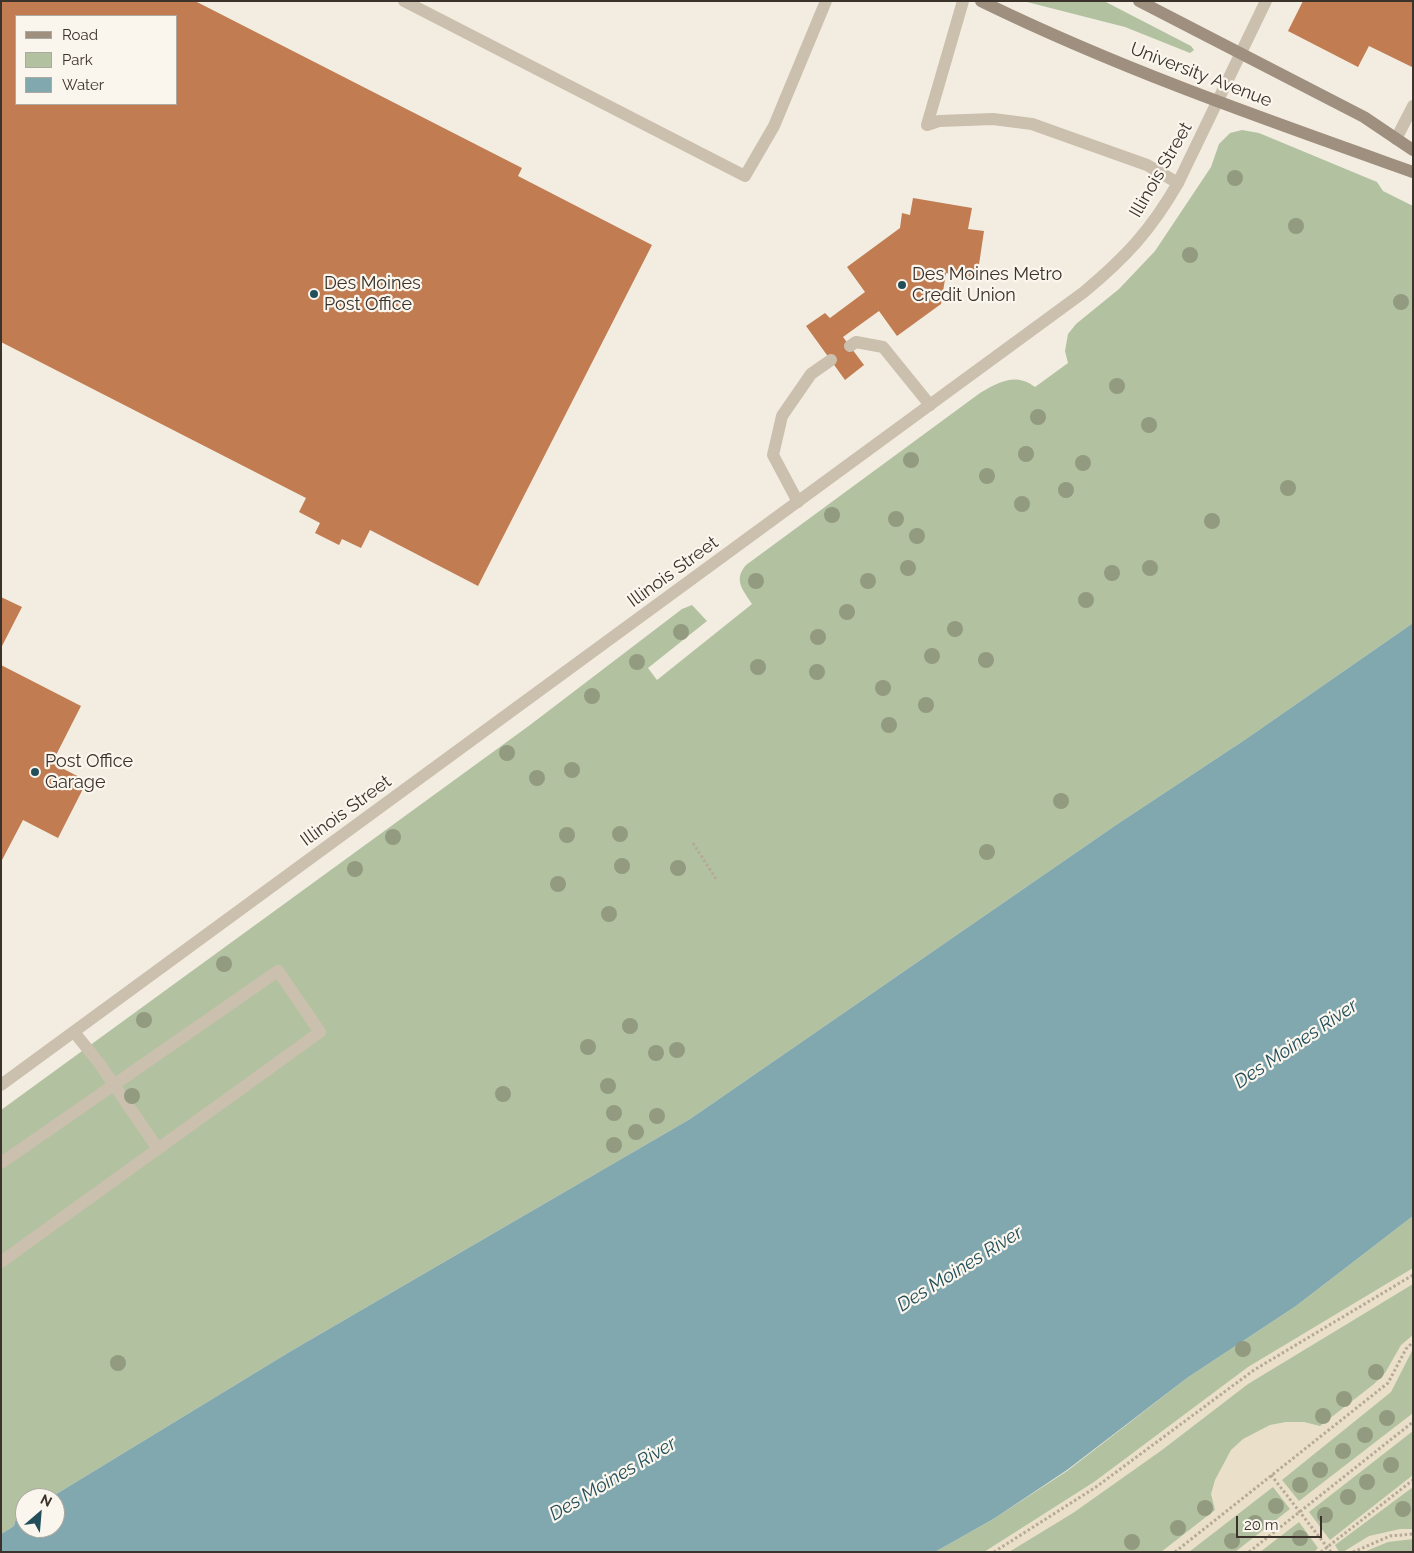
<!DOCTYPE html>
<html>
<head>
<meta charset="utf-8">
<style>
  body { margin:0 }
  #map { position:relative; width:1414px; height:1553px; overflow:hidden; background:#f3ede1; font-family:Raleway,sans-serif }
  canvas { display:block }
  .frame { position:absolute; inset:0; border:2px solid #3a322b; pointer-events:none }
  .legend { position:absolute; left:15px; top:15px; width:162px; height:90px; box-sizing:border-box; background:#faf6ee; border:1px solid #ada8a0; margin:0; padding:6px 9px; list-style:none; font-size:15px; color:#3a322b }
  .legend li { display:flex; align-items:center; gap:10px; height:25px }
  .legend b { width:25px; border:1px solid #ada8a0 }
  .north { position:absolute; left:15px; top:1488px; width:50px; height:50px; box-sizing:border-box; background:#faf6ee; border:1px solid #ada8a0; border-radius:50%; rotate:27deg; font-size:14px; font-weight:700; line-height:20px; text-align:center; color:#3a322b }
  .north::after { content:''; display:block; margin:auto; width:18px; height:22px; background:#224f5a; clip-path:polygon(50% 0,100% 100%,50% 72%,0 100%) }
  .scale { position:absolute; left:1236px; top:1516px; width:86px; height:22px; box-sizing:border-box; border:2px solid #3a322b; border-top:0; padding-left:6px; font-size:15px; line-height:18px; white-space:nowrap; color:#3a322b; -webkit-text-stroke:4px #faf6ee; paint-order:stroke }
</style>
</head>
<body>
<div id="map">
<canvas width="1414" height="1553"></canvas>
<div class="frame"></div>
<ul class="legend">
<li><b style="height:6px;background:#9f8f7e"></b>Road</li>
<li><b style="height:14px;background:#b2c2a1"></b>Park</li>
<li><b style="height:14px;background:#81a7af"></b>Water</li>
</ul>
<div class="north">N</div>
<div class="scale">20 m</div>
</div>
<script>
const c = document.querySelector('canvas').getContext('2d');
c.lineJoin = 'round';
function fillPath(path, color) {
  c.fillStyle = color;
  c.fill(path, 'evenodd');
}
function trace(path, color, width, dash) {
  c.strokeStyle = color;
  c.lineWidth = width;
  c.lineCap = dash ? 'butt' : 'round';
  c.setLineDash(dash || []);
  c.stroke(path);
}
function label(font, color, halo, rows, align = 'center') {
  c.font = font + ' Raleway,sans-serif';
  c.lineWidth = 4.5;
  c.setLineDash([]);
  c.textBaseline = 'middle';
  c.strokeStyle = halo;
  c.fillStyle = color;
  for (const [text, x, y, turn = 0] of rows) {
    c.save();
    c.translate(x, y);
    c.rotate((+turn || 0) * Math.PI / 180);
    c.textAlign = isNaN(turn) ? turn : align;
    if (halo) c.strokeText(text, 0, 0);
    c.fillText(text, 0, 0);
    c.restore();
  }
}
fillPath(new Path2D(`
  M1023,1H1104L1191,46L1194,50L1190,53L1125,27Z
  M1242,130L1259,133L1377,182L1383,191L1413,206V623L1246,739L1116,825L690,1119L291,1351L58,1493L44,1498H25V1506L18,1510L14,1526L1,1534V1110L530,725L682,609L692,605L707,621L648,668L657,680L752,604C743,590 733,580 746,565L980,393C998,382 1016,372 1035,387L1068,363L1065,351L1068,334L1076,324L1119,289L1155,251L1211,167L1219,144L1230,133Z
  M1413,1216V1552H935L995,1518L1067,1471L1187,1378L1296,1306Z`), '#b2c2a1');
fillPath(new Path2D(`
  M1413,1268V1284L1248,1384L1162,1450L1073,1513L1009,1552H984L1094,1482L1248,1367Z
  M1413,1335V1349L1391,1392L1282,1480L1299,1501L1413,1413V1431L1309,1512L1330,1540L1413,1475V1487L1335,1545L1339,1552H1314L1318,1548L1299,1522L1260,1552H1235L1290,1509L1273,1487L1189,1552H1161L1215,1510L1211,1494L1215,1480L1231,1450L1243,1439L1270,1425L1286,1422H1304L1320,1426L1374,1384L1385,1373L1401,1345Z
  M1400,1529H1413V1539L1388,1542L1364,1552H1343L1369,1536Z`), '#eae0c9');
fillPath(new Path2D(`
  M1413,623V1216L1296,1306L1187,1378L1067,1470L995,1518L935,1552H1V1534L14,1526L18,1510L25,1506V1528H55V1498H44L58,1493L291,1351L690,1119L1116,825L1246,739Z`), '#81a7af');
fillPath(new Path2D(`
  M1,1H195L522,168L518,176L652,245L478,586L370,530L361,548L342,539L339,545L315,533L320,523L299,512L306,498L1,342ZM16,16H176V104H16Z
  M1303,1H1413L1412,67L1369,46L1358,67L1288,31Z
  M913,198L972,208L968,229L984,231L977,278L946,273L941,304L897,336L879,311L843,337L864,365L845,380L806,326L825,313L830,318L865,292L847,267L900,228L902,213L910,215Z
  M1,597L22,607L1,648Z
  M1,665L81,706L52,763L87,781L58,838L23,820L1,862Z`), '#c17c51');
trace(new Path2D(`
  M693,843L716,879
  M1271,1475L1331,1552
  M994,1552L1096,1487L1254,1370L1413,1275
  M1175,1552L1388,1383L1406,1349L1413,1342
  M1249,1552L1413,1422
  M1321,1552L1413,1480
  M1353,1552L1390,1536L1413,1534`), '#b7a997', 3, [2.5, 2.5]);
trace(new Path2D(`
  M404,1L745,176L774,126L826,1
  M927,125L939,121L993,119L1032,124L1147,165L1178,183
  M927,125L963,1
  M1396,139L1413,106
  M850,346L856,342L883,347L930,405
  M798,502L773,455L782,416L811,374L831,360
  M74,1032L99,1063L158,1149
  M1,1163L278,971L320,1032L1,1262`), '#cbbfad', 12);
trace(new Path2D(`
  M1,1085L1084,292C1126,257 1151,230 1178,183L1266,1`), '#cbbfad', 12);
trace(new Path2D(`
  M981,1C1120,69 1267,120 1413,172
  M1139,1L1364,117L1413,150`), '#9f8f7e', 12);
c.fillStyle = '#929a80';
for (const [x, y] of [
  [1235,178],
  [1296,226],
  [1190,255],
  [1401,302],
  [1117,386],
  [1038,417],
  [1149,425],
  [1026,454],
  [911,460],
  [1083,463],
  [987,476],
  [1288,488],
  [1066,490],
  [1022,504],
  [832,515],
  [896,519],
  [1212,521],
  [917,536],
  [908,568],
  [1150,568],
  [1112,573],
  [756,581],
  [868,581],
  [1086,600],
  [847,612],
  [955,629],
  [681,632],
  [818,637],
  [932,656],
  [986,660],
  [637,662],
  [758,667],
  [817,672],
  [883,688],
  [592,696],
  [926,705],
  [889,725],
  [507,753],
  [572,770],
  [537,778],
  [1061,801],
  [620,834],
  [567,835],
  [393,837],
  [987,852],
  [622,866],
  [678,868],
  [355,869],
  [558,884],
  [609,914],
  [224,964],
  [144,1020],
  [630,1026],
  [588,1047],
  [677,1050],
  [656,1053],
  [608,1086],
  [503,1094],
  [132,1096],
  [614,1113],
  [657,1116],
  [636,1132],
  [614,1145],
  [1243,1349],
  [118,1363],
  [1376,1372],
  [1344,1399],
  [1323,1416],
  [1387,1418],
  [1365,1435],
  [1343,1451],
  [1391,1465],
  [1320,1470],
  [1367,1482],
  [1300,1485],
  [1348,1497],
  [1276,1506],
  [1205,1508],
  [1403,1509],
  [1325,1515],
  [1255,1523],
  [1178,1528],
  [1300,1538],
  [1232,1541],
  [1132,1542]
]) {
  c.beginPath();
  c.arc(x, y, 8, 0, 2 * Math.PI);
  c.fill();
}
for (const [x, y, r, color] of [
  [902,285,5,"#224f5a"],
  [314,294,5,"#224f5a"],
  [35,772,5,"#224f5a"]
]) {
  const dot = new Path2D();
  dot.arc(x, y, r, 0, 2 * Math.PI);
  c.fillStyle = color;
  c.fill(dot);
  trace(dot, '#faf6ee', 2);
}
label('18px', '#3a322b', '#faf6ee', [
  ["University Avenue",1201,75,21],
  ["Illinois Street",1161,170,-60],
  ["Illinois Street",673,572,-36],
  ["Illinois Street",346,811,-36]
]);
label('18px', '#3a322b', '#faf6ee', [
  ["Des Moines Metro",912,275],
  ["Credit Union",912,296],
  ["Des Moines",324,284],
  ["Post Office",324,305],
  ["Post Office",45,762],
  ["Garage",45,783]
], 'left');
label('italic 19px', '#224f5a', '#faf6ee', [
  ["Des Moines River",1296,1044,-34],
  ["Des Moines River",960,1269,-32],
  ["Des Moines River",613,1479,-31]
]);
</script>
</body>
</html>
